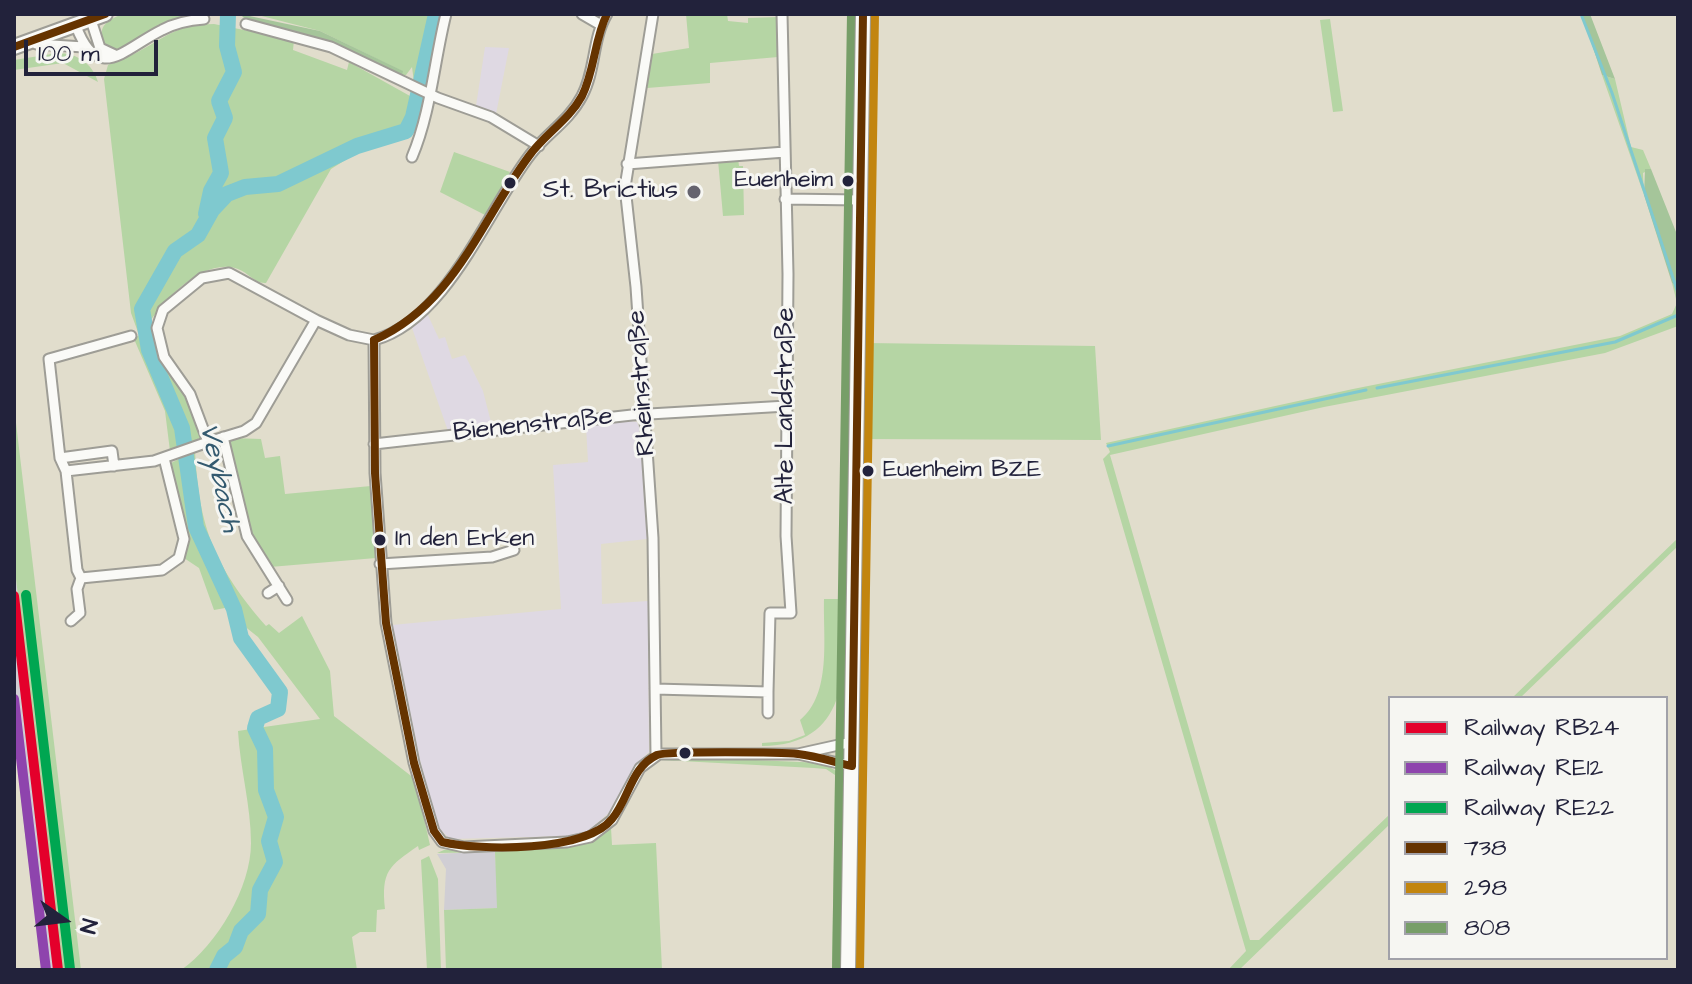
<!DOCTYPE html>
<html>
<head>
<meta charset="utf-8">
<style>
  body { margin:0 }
  #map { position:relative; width:1692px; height:984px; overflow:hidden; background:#e1ddcc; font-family:"Architects Daughter",sans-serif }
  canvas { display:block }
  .frame { position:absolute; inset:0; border:16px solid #22223b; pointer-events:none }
  .legend { position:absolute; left:1388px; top:696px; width:280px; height:264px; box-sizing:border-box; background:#f6f6f2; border:2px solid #a1a1a9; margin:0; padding:10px 14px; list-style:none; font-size:24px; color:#22223b }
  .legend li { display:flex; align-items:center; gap:16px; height:40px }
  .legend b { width:40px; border:2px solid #a1a1a9 }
  .north { position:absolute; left:24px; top:880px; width:80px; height:80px; -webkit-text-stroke:6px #f6f6f2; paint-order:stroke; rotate:104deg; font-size:22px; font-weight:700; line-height:32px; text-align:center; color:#22223b }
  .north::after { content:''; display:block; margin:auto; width:28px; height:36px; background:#22223b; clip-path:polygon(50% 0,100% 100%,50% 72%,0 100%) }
  .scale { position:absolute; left:24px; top:40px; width:134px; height:36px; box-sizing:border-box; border:4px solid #22223b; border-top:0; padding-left:10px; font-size:24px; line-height:28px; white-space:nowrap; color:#22223b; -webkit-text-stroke:6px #f6f6f2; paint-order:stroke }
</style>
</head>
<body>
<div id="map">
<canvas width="1692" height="984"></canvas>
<div class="frame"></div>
<ul class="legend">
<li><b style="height:10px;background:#e4002b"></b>Railway RB24</li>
<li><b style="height:10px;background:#8e44ad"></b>Railway RE12</li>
<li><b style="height:10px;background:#00a651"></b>Railway RE22</li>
<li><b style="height:10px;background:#653300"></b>738</li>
<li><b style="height:10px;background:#c2850f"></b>298</li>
<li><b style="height:10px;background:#779e68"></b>808</li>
</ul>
<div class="north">N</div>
<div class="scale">100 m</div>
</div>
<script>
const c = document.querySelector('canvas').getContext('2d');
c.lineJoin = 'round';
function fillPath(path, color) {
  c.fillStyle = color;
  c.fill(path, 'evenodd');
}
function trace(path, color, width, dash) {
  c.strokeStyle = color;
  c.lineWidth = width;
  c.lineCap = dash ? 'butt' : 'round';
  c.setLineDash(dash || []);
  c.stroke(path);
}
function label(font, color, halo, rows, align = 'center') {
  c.font = font + ' "Architects Daughter",sans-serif';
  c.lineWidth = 6;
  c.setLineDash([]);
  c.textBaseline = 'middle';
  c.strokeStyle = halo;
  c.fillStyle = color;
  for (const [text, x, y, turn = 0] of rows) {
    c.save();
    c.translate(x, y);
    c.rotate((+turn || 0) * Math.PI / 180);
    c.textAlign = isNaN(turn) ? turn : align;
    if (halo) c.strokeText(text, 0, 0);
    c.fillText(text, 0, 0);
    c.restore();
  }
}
fillPath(new Path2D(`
  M485,47L509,48L496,114L476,106Z
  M426,311L439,339L445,337L452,359L465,355L483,391L492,426L448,431L411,325Z
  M631,421L637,422L640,429L647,539L601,544L602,604L648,601L649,752L635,765L611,811L587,832L571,836L450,839L438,827L420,760L392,625L561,609L553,465L588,462L586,426Z`), '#dfd9e3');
fillPath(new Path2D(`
  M14,562L62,970H49L20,732L14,680Z
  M495,851L498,908L444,910L446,869L437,854Z`), '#d0ced4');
fillPath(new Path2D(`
  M122,14H215C179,17 142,51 111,49L103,43C98,25 107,21 122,14Z
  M254,14H443L427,87L414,82L412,67L406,75H402V71L320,31Z
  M686,14H727L728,21L748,23V18L779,17L778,57L710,63V83L647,88L652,54L689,48Z
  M1330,19L1343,111L1333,112L1320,20Z
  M214,24L294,40L293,50L347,70L349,62L410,96L413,92L424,96L409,136L363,149L331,169L266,283C255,284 249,273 238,269C205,257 165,298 149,323L154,327L160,357L187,394L201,437L188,445L182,419L146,331L148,351L182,441L183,446L170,451L165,411L134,339L139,335L131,313L104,79L108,65C116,60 124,59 132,55C164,39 175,24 214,24Z
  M58,53C77,53 93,64 98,82L63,63L14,70V60Z
  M1602,75L1615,79L1631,147L1643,150L1651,169L1643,173L1644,195Z
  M454,152L510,172L487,216L440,192Z
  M738,158L739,166H743L744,215L723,216L718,160Z
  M1672,283L1678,288V326L1605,353L1324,407L1110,455L1250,940H1259L1390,814V824L1239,970H1228L1246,951L1103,459L1110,452L1106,443L1353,389L1620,336L1672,314L1677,303Z
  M866,343L1095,346L1101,440L865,439Z
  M14,406L81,970H62L14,562Z
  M232,438L261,439L265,458L280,456L285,494L371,486L376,558L270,567C246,531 237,489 228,447Z
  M195,451C199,529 215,567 266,626L269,624L279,633L302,616L330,671L334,716L415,779L430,845L419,850L418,846C389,866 381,871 385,909L377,910L376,932H360L352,937L357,970H219C228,949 249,934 262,915L264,892L280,862L272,844L279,814L268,783L269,750L257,728L320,719L258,637L243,625L236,606L214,610L199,568L184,558L187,539L171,463Z
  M863,451L865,452V771L859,970H854Z
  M1678,538V546L1520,698H1512Z
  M824,599H838L843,604C846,673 849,745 762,746V743L789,741L805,735L800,720C832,694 823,638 824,599Z
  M14,680L49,970H44C31,874 14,778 14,680Z
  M251,729L261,752L262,793L273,814L266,841L270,866L256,890L253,916L232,938L233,945L220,957L214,970H181C217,945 251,887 251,843C251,806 240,768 238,731Z
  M687,757L823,763L836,771L840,783L837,970H832L835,775L826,769L814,768L661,760V759L687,761Z
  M611,828L612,845L656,843L662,970H446L444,910L497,908L495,852L437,853L444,850L576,846L592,841Z
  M429,856L438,879L441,970H427L421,860Z`), '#b5d5a4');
fillPath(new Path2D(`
  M240,14L320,31L403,71L402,75L394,72L323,39L244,18Z
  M1582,14H1590L1615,79L1602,75Z
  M1645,169H1651L1678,237V288L1672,283L1644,195Z`), '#a5c59a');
trace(new Path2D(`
  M1581,14L1612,93L1678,293
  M1377,388L1615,342L1678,315
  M1108,446L1366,390`), '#7fc9cf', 3);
trace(new Path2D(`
  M206,214L211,191L221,173L215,138L225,118L219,101L234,72L227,46L228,14
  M217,970L224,956L235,947L241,931L258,914L260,890L275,862L269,841L276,817L266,790L265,749L255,728L258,718L278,709L280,692L241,638L234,609L196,527L182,428L149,350L142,309L175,251L198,235L212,210L227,194L245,187L278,184L357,146L406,131L413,117L436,14`), '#7fc9cf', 16);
const street = new Path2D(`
  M582,14L601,25
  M653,14L625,187L636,287L653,538L656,755
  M91,20L100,48L115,55
  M246,24L331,47L438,98L491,117L539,146
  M76,26C98,85 125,48 162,30C175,23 190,20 204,19
  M36,44L84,47
  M412,157C431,112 434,62 446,14
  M627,164L785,152
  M785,199L860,200
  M131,336L49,359L60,458L66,471L154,461L208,442L190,394L164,357L157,328L163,310L202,278L229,273L316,320L349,335L374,340C447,320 487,211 530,155C546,134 569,121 582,96C596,70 592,39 607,14
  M374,340L375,473L386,623L414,763L434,831L442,842L464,847L567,842L590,837L612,820L640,768L659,754H798L852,742
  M223,437L247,536L287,600
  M208,442L244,431L256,423L316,320
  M374,444L632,415L787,406
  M60,458L112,451L114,466
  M66,471L77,570L81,578L162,570L179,558L184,539L164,458
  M380,564L492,557L514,550
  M268,593L279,586
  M71,621L80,613L77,589L81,578
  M655,689L768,692L770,613H791L786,536L788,274L782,14
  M768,713V692
  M798,754L852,766`);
const secondary = new Path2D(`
  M14,47L105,14`);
const primary = new Path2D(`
  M848,970L863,14`);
trace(street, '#9e9d96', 13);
trace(secondary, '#9e9d96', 18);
trace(primary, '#9e9d96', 18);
trace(street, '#fafaf7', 9);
trace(secondary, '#fafaf7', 14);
trace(primary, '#fafaf7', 14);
trace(new Path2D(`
  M14,47L105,14
  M374,340L375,473L386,623L414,763L434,831L442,842C480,851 586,852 612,819C629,799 631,767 657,755C666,751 783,752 798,754C816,756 834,762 852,766L863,14
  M374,340C454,305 480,222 529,156C545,134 569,120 582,96C595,70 594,40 607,14`), '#653300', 8);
trace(new Path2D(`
  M860,970L875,14`), '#c2850f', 8);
trace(new Path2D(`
  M836,970L851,14`), '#779e68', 8);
trace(new Path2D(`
  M14,596L58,970`), '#e4002b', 10);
trace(new Path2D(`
  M14,699L46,970`), '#8e44ad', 10);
trace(new Path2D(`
  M26,595L70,969`), '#00a651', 10);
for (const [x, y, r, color] of [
  [848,181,7,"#22223b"],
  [510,183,7,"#22223b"],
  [694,192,8,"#65636e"],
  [868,471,7,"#22223b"],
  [380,540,7,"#22223b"],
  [685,753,7,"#22223b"]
]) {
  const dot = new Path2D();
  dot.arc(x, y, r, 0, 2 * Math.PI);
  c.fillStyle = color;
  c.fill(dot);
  trace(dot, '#f6f6f2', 3);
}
label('24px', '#22223b', '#f6f6f2', [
  ["Euenheim",833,181,"right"],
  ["Euenheim BZE",883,471],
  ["In den Erken",395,540]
], 'left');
label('26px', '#22223b', '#f6f6f2', [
  ["St. Brictius",678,192]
], 'right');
label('26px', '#22223b', '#f6f6f2', [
  ["Rheinstraße",643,383,-94],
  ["Alte Landstraße",787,406,-90],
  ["Bienenstraße",533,426,-6]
]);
label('italic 28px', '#345a6f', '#f6f6f2', [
  ["Veybach",218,478,78]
]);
</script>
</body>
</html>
